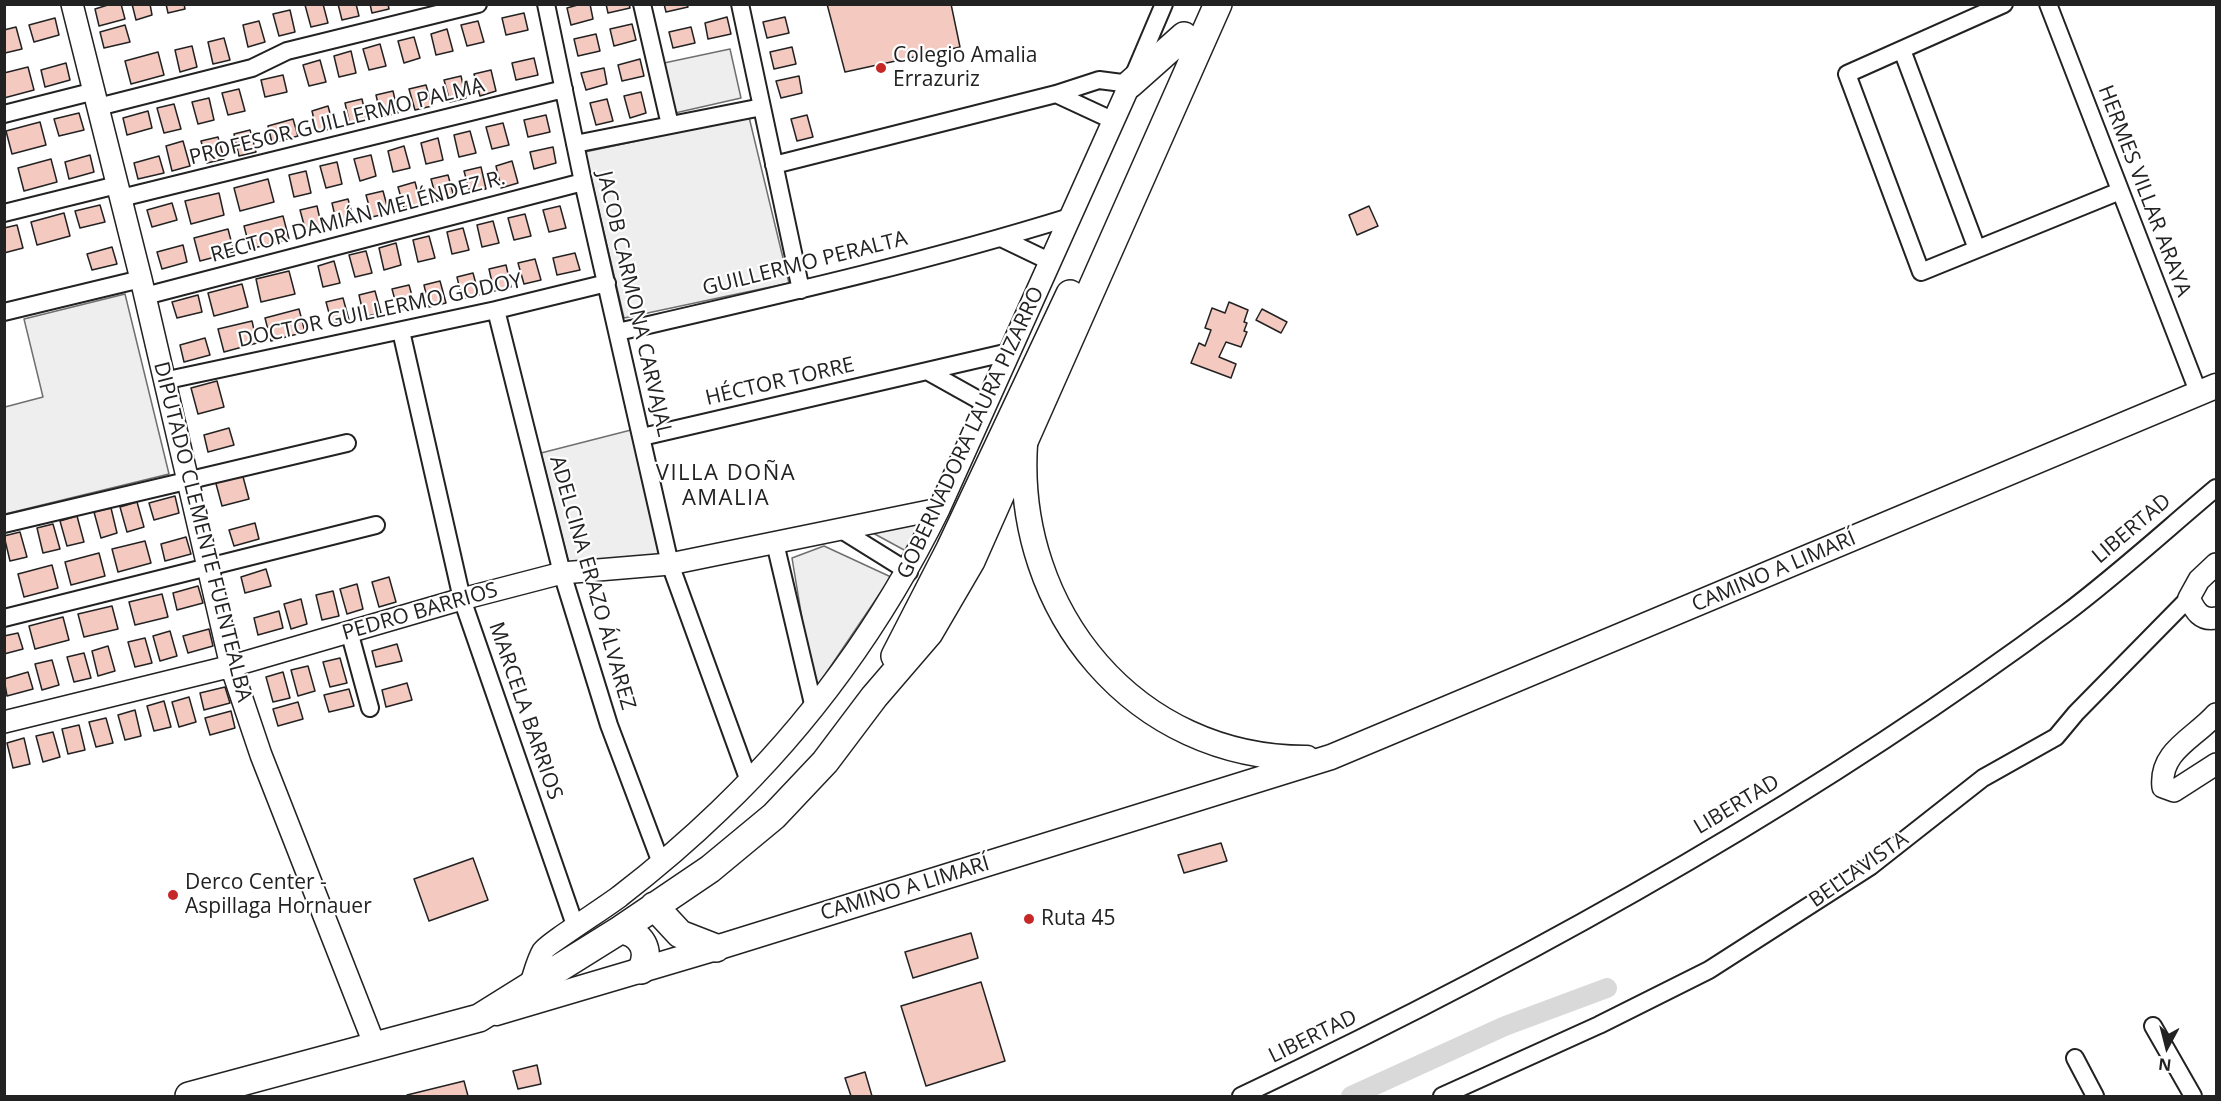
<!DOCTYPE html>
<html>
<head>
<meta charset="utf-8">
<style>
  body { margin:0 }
  #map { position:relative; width:2221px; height:1101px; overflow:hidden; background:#fff; font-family:"Open Sans",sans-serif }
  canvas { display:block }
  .frame { position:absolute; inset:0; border:6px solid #222; pointer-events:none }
  .north { position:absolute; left:2137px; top:1017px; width:60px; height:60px; -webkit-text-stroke:4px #fff; paint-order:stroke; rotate:187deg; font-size:16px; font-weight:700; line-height:24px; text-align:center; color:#222 }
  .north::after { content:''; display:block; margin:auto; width:21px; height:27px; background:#222; clip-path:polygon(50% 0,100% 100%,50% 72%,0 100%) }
</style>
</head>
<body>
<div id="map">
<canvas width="2221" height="1101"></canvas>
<div class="frame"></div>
<div class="north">N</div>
</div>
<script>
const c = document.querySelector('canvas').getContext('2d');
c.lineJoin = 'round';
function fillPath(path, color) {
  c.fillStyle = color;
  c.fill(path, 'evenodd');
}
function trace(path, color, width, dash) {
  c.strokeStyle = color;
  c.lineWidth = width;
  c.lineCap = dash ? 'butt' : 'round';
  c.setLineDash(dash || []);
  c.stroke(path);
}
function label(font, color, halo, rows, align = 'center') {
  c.font = font + ' "Open Sans",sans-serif';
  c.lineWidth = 4.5;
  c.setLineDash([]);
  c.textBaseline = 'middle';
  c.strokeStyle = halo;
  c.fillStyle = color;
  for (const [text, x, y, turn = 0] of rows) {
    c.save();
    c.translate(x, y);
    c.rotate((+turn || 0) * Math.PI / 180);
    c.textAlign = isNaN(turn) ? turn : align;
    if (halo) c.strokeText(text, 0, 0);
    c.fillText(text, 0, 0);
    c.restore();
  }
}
const green = new Path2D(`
  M730,49L741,98L675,113L664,63Z
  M749,117L789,283L624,318L585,152Z
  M125,294L169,474L5,514V407L43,397L24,319Z
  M631,430L660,556L569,564L541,453Z
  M924,518L906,551L871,532Z
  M824,546L891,577L814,691L792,558Z`);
fillPath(green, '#eee');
trace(green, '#6f6f6f', 1.5);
trace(new Path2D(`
  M1351,1096L1505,1026L1607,988`), '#d9d9d9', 20);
const building = new Path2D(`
  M111,4H121L125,19L99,26L95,9Z
  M132,4H150L152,15L136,20Z
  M166,4H184L185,9L168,13Z
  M323,4L328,23L311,27L305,5Z
  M338,4H356L359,16L342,20Z
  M370,4H388L389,9L372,13Z
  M581,4H590L593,19L571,25L567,8Z
  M606,4H629L630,8L608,13Z
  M664,4H687L688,7L666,12Z
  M827,4H951L960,47L845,72Z
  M290,10L295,32L279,36L273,14Z
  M524,13L528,30L506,35L502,18Z
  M727,17L731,34L708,39L705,23Z
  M785,17L789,33L767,38L763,22Z
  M55,18L59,35L34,42L29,25Z
  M259,21L265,42L248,47L243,25Z
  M478,21L484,42L467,46L461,25Z
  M632,24L636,40L614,46L610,29Z
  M125,25L130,42L104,48L100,32Z
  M16,27L22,49L5,53L4,30Z
  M691,27L695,43L673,48L669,32Z
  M447,29L453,51L436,55L431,34Z
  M596,34L600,51L578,56L574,39Z
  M414,37L420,58L404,63L398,41Z
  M224,38L230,60L213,64L208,42Z
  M380,44L386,66L369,70L363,49Z
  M192,46L197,67L180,72L175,50Z
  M792,47L796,64L774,69L770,52Z
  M351,51L356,73L339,77L334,56Z
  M158,52L164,75L131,84L125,61Z
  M534,58L538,75L516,80L512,63Z
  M640,59L644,76L622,81L618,65Z
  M320,60L326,82L309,86L303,65Z
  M66,63L70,80L45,87L41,70Z
  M28,67L34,90L4,98V73Z
  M604,68L607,84L586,90L581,73Z
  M491,70L496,91L480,96L474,74Z
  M283,75L287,92L265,97L261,80Z
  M461,76L466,98L450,102L444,80Z
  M799,76L802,93L781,98L776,81Z
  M426,85L432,106L415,110L409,89Z
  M239,89L245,111L228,115L222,93Z
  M393,91L398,113L381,117L376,95Z
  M641,92L646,113L630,118L624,96Z
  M209,98L214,120L198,124L192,102Z
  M362,99L367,121L350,125L345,103Z
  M607,99L613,121L596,125L590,103Z
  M174,104L181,129L164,133L157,108Z
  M328,106L334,128L317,132L312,111Z
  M148,111L152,128L127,135L123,118Z
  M79,113L84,130L59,136L54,119Z
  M546,115L550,132L528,137L524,120Z
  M807,115L813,137L797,141L791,119Z
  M293,119L298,136L272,143L268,126Z
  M40,122L46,145L12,154L6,131Z
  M503,123L509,145L492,149L486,127Z
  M250,130L256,152L239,156L234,134Z
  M470,131L476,153L459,157L454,135Z
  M218,137L224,159L207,163L201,141Z
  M438,138L443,160L426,164L421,143Z
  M183,141L190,166L172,171L166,146Z
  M404,146L410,168L393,172L388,151Z
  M553,147L556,163L534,169L530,152Z
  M90,155L94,172L69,179L65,162Z
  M371,155L376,176L360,181L354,159Z
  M159,156L164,173L138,179L134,163Z
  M51,159L57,182L24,191L18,168Z
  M512,161L518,183L501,188L496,166Z
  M337,162L342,184L326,188L320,166Z
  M481,167L486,189L470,193L464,171Z
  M306,171L311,193L294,197L289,175Z
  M448,175L454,197L437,201L431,179Z
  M268,179L274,202L240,211L234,188Z
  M415,182L421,204L404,208L398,187Z
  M383,191L389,213L372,217L366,195Z
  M219,193L224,215L191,224L185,201Z
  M348,199L354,221L337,225L332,203Z
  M172,203L177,220L152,227L147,210Z
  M100,205L105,222L80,228L75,211Z
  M317,206L322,228L306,232L300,210Z
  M560,206L566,228L549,232L543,210Z
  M1369,206L1378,226L1357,235L1349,215Z
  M64,213L70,236L37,245L31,222Z
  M525,214L531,236L514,240L508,218Z
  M283,216L289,239L250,249L244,226Z
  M493,221L499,243L482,247L477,225Z
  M17,225L23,248L4,253V228Z
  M463,228L469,250L452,254L447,232Z
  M228,229L234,252L200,261L194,238Z
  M429,236L435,258L418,262L413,240Z
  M396,243L401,265L384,270L379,248Z
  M183,245L187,262L162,269L157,252Z
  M112,247L117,264L92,270L87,254Z
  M366,251L372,273L355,277L349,255Z
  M575,253L580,270L557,275L553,258Z
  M535,259L541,280L524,284L518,263Z
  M334,261L340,283L323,287L318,266Z
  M506,265L511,287L494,291L489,269Z
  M289,271L295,294L261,302L256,279Z
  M473,273L479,295L462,299L457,277Z
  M440,281L446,303L429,307L424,285Z
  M242,284L248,307L214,316L208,293Z
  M409,285L415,306L398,311L392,289Z
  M375,291L381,313L364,317L359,295Z
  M198,295L202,312L177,318L172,302Z
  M343,298L349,320L332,324L326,302Z
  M1229,302L1248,310L1244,322L1247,323L1244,331L1247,332L1241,347L1226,342L1219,357L1236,364L1231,378L1191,363L1199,343L1205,346L1211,330L1205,328L1212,308L1225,313Z
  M299,309L305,332L271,341L265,318Z
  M1262,309L1287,322L1281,333L1256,320Z
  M252,321L257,343L224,352L218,329Z
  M205,338L210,355L184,362L180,345Z
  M217,381L224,407L198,414L191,388Z
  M229,428L234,445L208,452L204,435Z
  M242,473L249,499L222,506L215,480Z
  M175,496L179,513L154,520L149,503Z
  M137,502L144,527L127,532L120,507Z
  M111,508L117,533L101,538L94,512Z
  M77,516L84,542L67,546L60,521Z
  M255,523L259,539L234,546L229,530Z
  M53,524L60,549L43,553L37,528Z
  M20,532L27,557L10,561L4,536Z
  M186,537L191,554L165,561L161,544Z
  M145,541L151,563L118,572L112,549Z
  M99,553L105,576L71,585L65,562Z
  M52,565L58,588L24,597L18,574Z
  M266,569L271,586L245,593L241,577Z
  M389,577L396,602L379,607L372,582Z
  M357,584L363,609L347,614L340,589Z
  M198,586L203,603L177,610L173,593Z
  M333,591L339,616L322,620L316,595Z
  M162,594L168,617L135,625L129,602Z
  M301,599L307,624L291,629L284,604Z
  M112,606L118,629L84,637L78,614Z
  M279,611L283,628L258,635L254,618Z
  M63,617L69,640L35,649L29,626Z
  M209,629L213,646L188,653L183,636Z
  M170,631L177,656L160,661L153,636Z
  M18,633L23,649L4,654V636Z
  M145,638L152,663L135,667L128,642Z
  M397,644L402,661L376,667L372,651Z
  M108,646L115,671L98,676L92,651Z
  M84,653L91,678L74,682L67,657Z
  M340,658L347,683L330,687L323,662Z
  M52,660L59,685L42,690L35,664Z
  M308,666L315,691L298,696L291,670Z
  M28,672L33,689L7,696L4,679Z
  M283,672L290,698L273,702L266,677Z
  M407,683L412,700L386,707L382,690Z
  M225,687L230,703L204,710L200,693Z
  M349,689L354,706L329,712L324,695Z
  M189,697L196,722L179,727L172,702Z
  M164,701L171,727L154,731L147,706Z
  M298,702L303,719L278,726L273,709Z
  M135,710L141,736L125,740L118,715Z
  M231,711L235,728L210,735L205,718Z
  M106,718L113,743L96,747L89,722Z
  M79,725L85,750L68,754L62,729Z
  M53,732L60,757L43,762L36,736Z
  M24,738L30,764L13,768L7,743Z
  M1221,843L1227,861L1184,873L1178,855Z
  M473,858L488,900L429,921L414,879Z
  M971,933L978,958L913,978L905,952Z
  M981,982L1005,1061L926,1086L901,1006Z
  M537,1065L541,1084L518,1089L513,1071Z
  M865,1072L872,1096H851L845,1078Z
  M464,1081L468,1096H407V1095Z`);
fillPath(building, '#f3c9c0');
trace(building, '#222', 1.5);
const minor = new Path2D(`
  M546,4L583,182L670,564L749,781
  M642,4L670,125
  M740,4L801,290
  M2004,4L1847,74L1921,272L2120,191
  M2048,4L2199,394
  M1902,50L1977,249
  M1056,94L1112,120
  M98,107L252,68L287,51L478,4
  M4,114L95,91
  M575,144L762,107
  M774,165L1056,94L1099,80L1130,84L1164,4
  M121,198L564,89
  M4,213L117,185
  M1001,238L1051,262
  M145,296L583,182
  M496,310L562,573L609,725L661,863
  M4,312L141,279
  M401,331L462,599L576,928
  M618,332C770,297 922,263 1070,217
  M927,371L986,404
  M163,381L496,310L607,283
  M642,437L1009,352
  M4,524L347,443
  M840,529L909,572
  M775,543L814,708
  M4,618L376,525
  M349,631L370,708
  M2153,1026L2193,1096
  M2075,1058L2095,1096
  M1241,1096C1528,961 1809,804 2065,614C2117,575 2166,530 2216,488
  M1442,1096L1599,1025L1709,970L1871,866L1983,778L2056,737L2076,713L2189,598`);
const tertiary = new Path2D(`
  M72,4L141,279L231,666L261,755L375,1046
  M2216,564L2199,580L2189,598C2195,611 2201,621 2216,618
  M2216,714C2195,738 2159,751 2163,787L2174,791L2216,764
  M4,722L232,666L462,599L562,573L670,564L939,509
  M530,986C534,975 537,961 543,951C546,945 609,905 620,896C655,869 689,840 720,810C812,722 883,623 939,509L1130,84`);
const secondary = new Path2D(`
  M1025,444C1014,611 1135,759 1307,758
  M496,1013L716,948L1331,757L2216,386`);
const primary = new Path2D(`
  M1130,84L1184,36
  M895,656L950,549L1070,294
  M654,906L680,934L716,948
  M620,930C641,932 652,951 641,970
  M189,1096L479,1018L620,930L710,869L774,816L825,762L874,697L929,633L971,561L1218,4`);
trace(minor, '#222', 20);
trace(tertiary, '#222', 24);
trace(secondary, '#222', 27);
trace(primary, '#222', 30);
trace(minor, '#fff', 16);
trace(tertiary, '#fff', 21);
trace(secondary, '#fff', 24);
trace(primary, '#fff', 27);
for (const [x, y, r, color] of [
  [881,68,6,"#c62828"],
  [173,895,6,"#c62828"],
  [1029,919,6,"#c62828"]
]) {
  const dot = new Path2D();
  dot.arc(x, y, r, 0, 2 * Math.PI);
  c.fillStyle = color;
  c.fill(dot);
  trace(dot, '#fff', 2);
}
label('21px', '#222', '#fff', [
  ["Colegio Amalia",893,56],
  ["Errazuriz",893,80],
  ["Derco Center -",185,883],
  ["Aspillaga Hornauer",185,907],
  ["Ruta 45",1041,919]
], 'left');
label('21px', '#222', '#fff', [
  ["PROFESOR GUILLERMO PALMA",337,122,-14],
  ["HERMES VILLAR ARAYA",2144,191,69],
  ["RECTOR DAMIÁN MELÉNDEZ R.",358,217,-15],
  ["GUILLERMO PERALTA",805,264,-14],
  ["JACOB CARMONA CARVAJAL",634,304,77],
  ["DOCTOR GUILLERMO GODOY",380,311,-12],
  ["HÉCTOR TORRE",780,382,-13],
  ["GOBERNADORA LAURA PIZARRO",971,433,-65],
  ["LIBERTAD",2132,529,-40],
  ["DIPUTADO CLEMENTE FUENTEALBA",202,532,76],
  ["CAMINO A LIMARÍ",1774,572,-23],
  ["ADELCINA ERAZO ÁLVAREZ",592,583,74],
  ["PEDRO BARRIOS",420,612,-16],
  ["MARCELA BARRIOS",525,711,71],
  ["LIBERTAD",1737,805,-31],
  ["BELLAVISTA",1859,870,-35],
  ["CAMINO A LIMARÍ",905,889,-17],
  ["LIBERTAD",1313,1037,-26]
]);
c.letterSpacing = '1.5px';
label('22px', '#222', '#fff', [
  ["VILLA DOÑA",726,474],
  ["AMALIA",726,499]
]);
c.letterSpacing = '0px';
</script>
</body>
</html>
